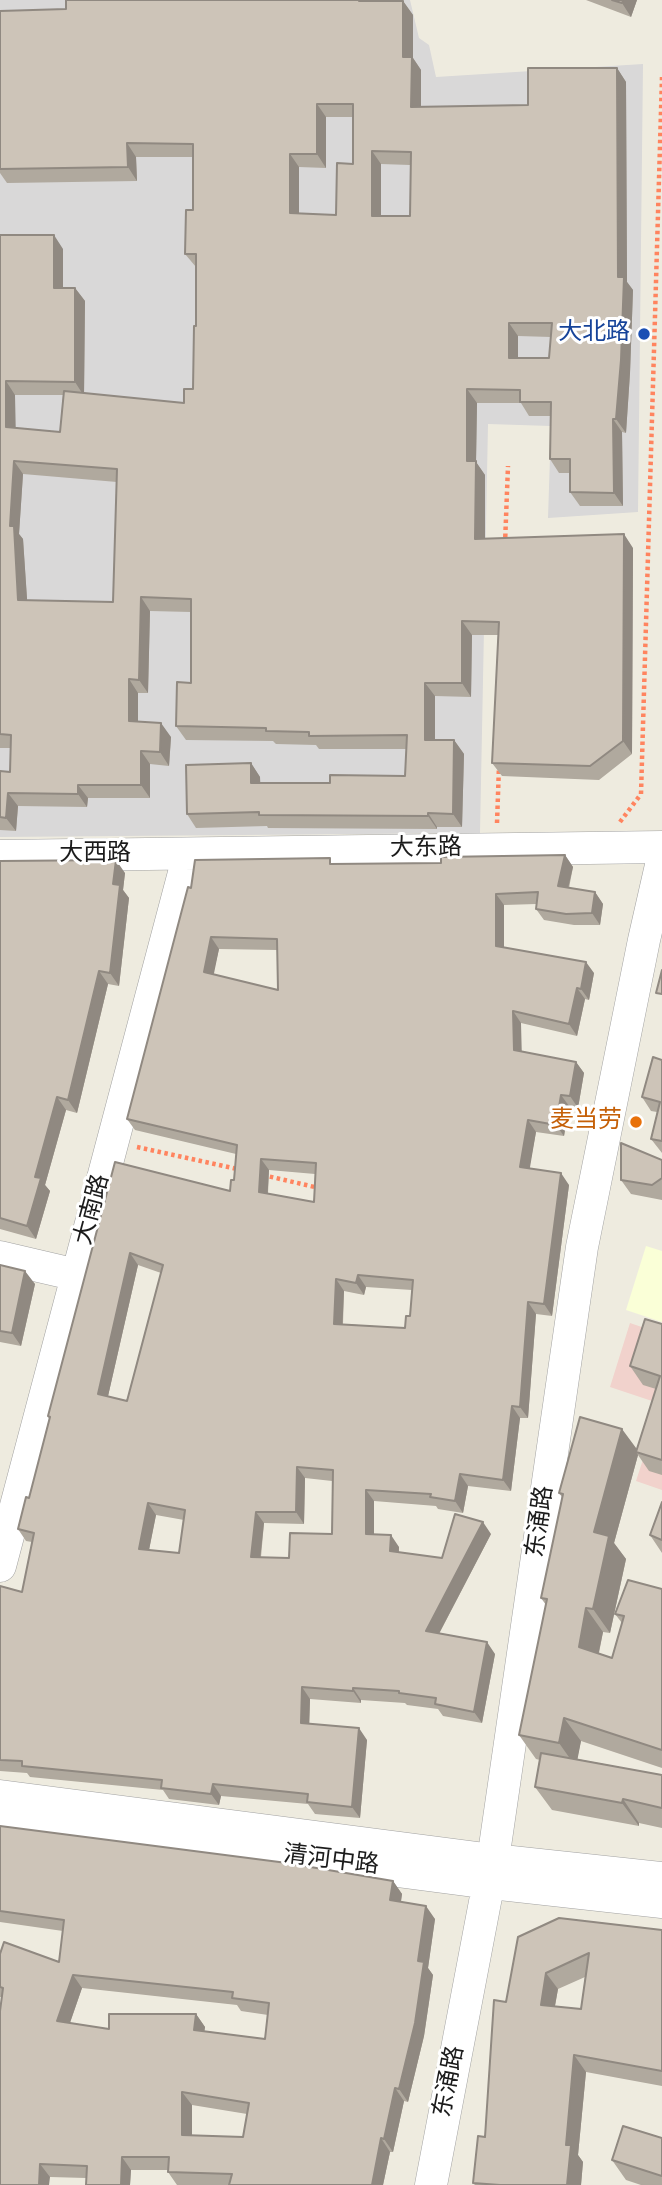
<!DOCTYPE html>
<html>
<head>
<meta charset="utf-8">
<style>
  body { margin:0 }
  canvas { display:block; background:#eeebdf }
</style>
</head>
<body>
<canvas width="662" height="2185"></canvas>
<script>
const c = document.querySelector('canvas').getContext('2d');
c.lineJoin = 'round';
function fillPath(path, color) {
  c.fillStyle = color;
  c.fill(path, 'evenodd');
}
function trace(path, color, width, dash) {
  c.strokeStyle = color;
  c.lineWidth = width;
  c.lineCap = dash ? 'butt' : 'round';
  c.setLineDash(dash || []);
  c.stroke(path);
}
function label(font, color, halo, rows, align = 'center') {
  c.font = font + ' Overpass,"Noto Sans SC",sans-serif';
  c.lineWidth = 6;
  c.setLineDash([]);
  c.textBaseline = 'middle';
  c.strokeStyle = halo;
  c.fillStyle = color;
  for (const [text, x, y, turn = 0] of rows) {
    c.save();
    c.translate(x, y);
    c.rotate((+turn || 0) * Math.PI / 180);
    c.textAlign = isNaN(turn) ? turn : align;
    if (halo) c.strokeText(text, 0, 0);
    c.fillText(text, 0, 0);
    c.restore();
  }
}
fillPath(new Path2D(`
  M0,0H410L419,38L429,45L436,77L643,64L638,512L548,518L551,426L488,424L480,833L0,837Z`), '#d9d8d8');
fillPath(new Path2D(`
  M630,1323L662,1334V1490L636,1481L661,1404L610,1387Z`), '#f1d2cc');
fillPath(new Path2D(`
  M646,1246L662,1251V1322L626,1310Z`), '#faffd7');
const minor = new Path2D(`
  M0,856L662,847
  M0,1257L77,1275
  M0,1566L189,854
  M0,1796L493,1860L662,1878
  M0,1819L489,1883L662,1902
  M431,2185L493,1860L582,1247L644,940L662,861`);
trace(minor, '#a2a2a2', 33);
trace(new Path2D(`
  M505,544L508,466
  M620,822L641,794L662,77
  M497,823L499,766
  M137,1147L237,1169
  M263,1175L319,1188`), '#ff845f', 4.5, [3.5, 3.5]);
trace(minor, '#fff', 32);
fillPath(new Path2D(`
  M586,0H637L631,17Z
  M368,1H403L413,15V58L421,70V107L528,105L617,68L626,82L627,282L633,290L630,373L626,433L622,432L623,506H580L570,492V473H559L550,459L551,416H529L521,403H477L476,462L485,475V538L633,548L632,754L599,780L502,776L492,763L498,635H472L471,697L435,696V740H454L464,754L462,827H437V829L268,828L267,826L196,828L187,814L251,763L260,777V783H330L405,776L406,749H319L316,745L276,744L273,741L186,740L176,726L191,683V612L150,611L148,693H138V722L171,737L169,766L150,764V798H88L87,807L18,806L16,831L0,830V771L10,772L11,748H0V235L63,249V288H75L85,301L84,393L184,403L193,389L196,326V267L185,254L193,210V157H136L137,181L7,183L0,173V11ZM326,117H353V164L336,215L299,213V167L326,168ZM381,164L410,165V216H381ZM518,336L551,337L549,358H518ZM15,395H63L60,432L15,428ZM23,474L117,482L113,602L27,600L23,539L19,534Z
  M565,855L573,867L569,888L595,892L603,904L600,925H574L544,920L536,909V904L504,905V947L594,973L589,1000L585,999L577,1036L521,1023V1051L576,1062L584,1073L578,1108L569,1106L564,1136L536,1132L529,1169L569,1185L552,1316L536,1314L528,1418H520L511,1491L468,1486L463,1513L438,1509L436,1506L374,1501V1534L399,1547V1552L442,1558L491,1534L439,1634L495,1654L482,1723L443,1716L438,1709L407,1705L405,1703L361,1700V1703L310,1699L309,1723L367,1740L360,1818L315,1814L308,1804L221,1796L219,1805L169,1799L163,1790L30,1777L27,1773L0,1771V1586L22,1592L32,1542L26,1541L18,1529L29,1498L49,1419L48,1416L115,1162L230,1191L234,1180L236,1154L135,1130L127,1119L191,888L334,864L441,863ZM219,949L277,950L278,990L213,974ZM269,1170L315,1174L314,1202L268,1194ZM138,1265L161,1273L127,1401L108,1396ZM366,1287L412,1290L410,1316L405,1328L343,1324L344,1291L364,1295ZM305,1478L332,1481V1534L289,1558L261,1557L264,1523L304,1524ZM156,1515L184,1520L179,1553L149,1550Z
  M0,861L125,873L123,890L129,898L119,986L108,984L77,1113L66,1110L45,1185L50,1191L36,1239L0,1229Z
  M662,1060V1153L651,1139L657,1112L651,1111L642,1097Z
  M662,1160V1200L631,1194L621,1180Z
  M0,1265L35,1284L21,1346L0,1342Z
  M662,1324V1475L649,1471L638,1455L614,1543L626,1559L610,1633L603,1632L599,1653L612,1658L622,1623L615,1614L662,1589V1768L581,1741L577,1759L662,1775V1828L639,1823V1826L552,1810L535,1787L540,1760L536,1759L519,1735L546,1605L541,1598L562,1497L559,1493L637,1449L656,1389L643,1385L630,1366Z
  M662,1502V1553L650,1535Z
  M0,1826L393,1881L402,1894L401,1902L435,1919L428,1968L433,1975L424,2036L408,2102L404,2101L393,2152H390L383,2185H177L168,2172V2170H131L130,2185H86V2178L50,2177L0,2185L2,1997H0V1954L59,1962L63,1931L0,1922ZM82,1988L237,2005L241,2011L268,2015L265,2039L204,2031L205,2027L196,2014L109,2029L70,2023ZM192,2105L247,2114L243,2137L192,2135Z
  M662,1930V2086L586,2072L578,2155L583,2162L581,2185H475L473,2183L485,2137L506,2002L518,1937ZM585,1977L581,2009L555,2006L558,1989Z
  M662,2138V2185H641L626,2180L612,2160Z`), '#b0a99e');
fillPath(new Path2D(`
  M623,0H637L631,17L622,3Z
  M403,1L413,15V58L421,70V120L411,107L403,57Z
  M617,68L626,82L627,282L633,290L630,373L626,433L616,419L618,277Z
  M317,104L326,117V168L317,154Z
  M127,143L136,157L137,181L128,167Z
  M372,151L381,164V230L372,216Z
  M290,154L299,167V226L290,213Z
  M54,235L63,249V301L54,288Z
  M75,288L85,301L84,396L75,382Z
  M509,323L518,336V372L509,358Z
  M6,381L15,395L16,441L6,427Z
  M467,389L477,403L476,462L485,475V552L475,539L467,461Z
  M613,419L622,432L623,506L614,493Z
  M14,461L23,474L19,534L23,539L28,613L18,600L10,526Z
  M624,534L633,548L632,754L623,741Z
  M141,597L150,611L148,693L139,680Z
  M462,621L472,635L471,697L462,683Z
  M129,679L138,693V735L129,721Z
  M425,683L435,696V753L425,740Z
  M161,723L171,737L169,766L160,752Z
  M454,740L464,754L462,827L453,814Z
  M141,751L150,764V798L141,785Z
  M251,763L260,777L261,797L251,783Z
  M78,785L88,798L87,807L78,794Z
  M8,793L18,806L16,831L6,818Z
  M428,813L437,827V829L428,816Z
  M565,855L573,867L566,897L558,886Z
  M116,860L125,873L123,890L129,898L119,986L110,973L113,884Z
  M595,892L603,904L600,925L592,913Z
  M496,894L504,905V957L496,946Z
  M211,937L219,949L212,983L204,972Z
  M586,962L594,973L589,1000L581,989Z
  M99,971L108,984L77,1113L68,1100Z
  M577,988L585,999L577,1036L569,1024Z
  M513,1011L521,1023L522,1061L514,1050Z
  M576,1062L584,1073L578,1108L570,1096Z
  M561,1095L569,1106L564,1136L556,1125Z
  M57,1097L66,1110L45,1185L50,1191L36,1239L27,1226L35,1177Z
  M528,1120L536,1132L528,1179L520,1167Z
  M261,1159L269,1170L267,1204L259,1192Z
  M561,1173L569,1185L552,1316L544,1304Z
  M130,1253L138,1265L106,1405L98,1394Z
  M25,1271L35,1284L21,1346L12,1333Z
  M358,1275L366,1287L364,1295L356,1283Z
  M336,1279L344,1291L342,1335L334,1324Z
  M528,1302L536,1314L528,1418L520,1407Z
  M512,1406L520,1418L511,1491L503,1480Z
  M622,1429L639,1452H636L638,1455L614,1543L626,1559L610,1633L593,1609L594,1532Z
  M297,1467L305,1478L304,1524L296,1512Z
  M460,1474L468,1486L463,1513L455,1501Z
  M366,1490L374,1501V1545L366,1534Z
  M148,1503L156,1515L147,1560L139,1549Z
  M256,1512L264,1523L259,1569L251,1557Z
  M483,1522L491,1534L434,1643L426,1631Z
  M391,1535L399,1547L398,1563L390,1551Z
  M586,1608L603,1632L595,1670L579,1647Z
  M487,1642L495,1654L482,1723L474,1712Z
  M302,1687L310,1699L309,1734L301,1723Z
  M353,1688L361,1700V1703L353,1691Z
  M564,1718L581,1741L576,1767L559,1743Z
  M359,1728L367,1740L360,1818L352,1807Z
  M213,1784L221,1796L219,1805L211,1794Z
  M623,1799L639,1823V1826L622,1803Z
  M393,1881L402,1894L399,1913L390,1900Z
  M426,1906L435,1919L428,1968L433,1975L424,2036L408,2102L399,2089Z
  M546,1973L558,1989L552,2022L541,2005Z
  M73,1975L82,1988L66,2034L57,2021Z
  M196,2014L205,2027L203,2043L194,2030Z
  M574,2055L586,2072L578,2155L583,2162L581,2185H567L566,2145Z
  M395,2088L404,2101L393,2152L384,2139Z
  M182,2092L192,2105V2148L182,2135Z
  M381,2138L390,2152L383,2185H372Z
  M122,2157L131,2170L130,2185H121Z
  M40,2164L50,2177L49,2185H39Z`), '#908981');
const building = new Path2D(`
  M66,0H359V1H403V57H412L411,107L528,105V68H617L618,277H624L621,360L616,419H613L614,493L570,492V459H550L551,402H520V390L467,389V461H476L475,539L624,534L623,741L590,766L492,763L499,622L462,621V683H425V740H454L453,814L428,813V816L259,815V812L187,814L186,765L251,763V783H330V775L405,776L407,735L309,736V732L266,731V728L176,726L177,682L191,683V599L141,597L139,680L129,679V721L161,723L160,752L141,751V785H78V794L8,793L6,818L0,817V771L10,772L11,735L0,734V235H54V288H75V382L6,381V427L60,432L64,391L184,403V389H193L194,326H196V254H185L186,210H193V144L127,143L128,167L0,169V11L66,9ZM317,104H353V164L337,163L336,215L290,213V154H317ZM372,151L411,152L410,216H372ZM509,323H552L549,358H509ZM14,461L117,469L113,602L18,600L14,526H10Z
  M612,0H623L622,3Z
  M565,855L558,886L595,892L592,913L566,914L536,909L538,892L496,894V946L586,962L581,989L577,988L569,1024L513,1011L514,1050L576,1062L570,1096L561,1095L556,1125L528,1120L520,1167L561,1173L544,1304L528,1302L520,1407L512,1406L503,1480L460,1474L455,1501L430,1497L431,1494L366,1490V1534L391,1535L390,1551L442,1558L455,1514L483,1522L426,1631L487,1642L474,1712L435,1704L436,1698L399,1693V1691L353,1688V1691L302,1687L301,1723L359,1728L352,1807L307,1802L308,1794L213,1784L211,1794L161,1788L162,1780L22,1766V1761L0,1760V1586L22,1592L34,1533L18,1529L26,1497L29,1498L50,1417L48,1416L115,1162L230,1191L231,1180H234L237,1145L127,1119L188,887L191,888L195,860L330,858V864L441,863V857ZM211,937L277,939L278,990L204,972ZM261,1159L316,1163L314,1202L259,1192ZM130,1253L163,1265L127,1401L98,1394ZM358,1275L413,1280L410,1316H406L405,1328L334,1324L336,1279L356,1283ZM297,1467L333,1470L332,1534L290,1533L289,1558L251,1557L256,1512H296ZM148,1503L185,1510L179,1553L139,1549Z
  M116,860L113,884L120,885L110,973L99,971L68,1100L57,1097L35,1177L41,1178L27,1226L0,1218V861Z
  M662,970V994L656,993Z
  M653,1057L662,1060V1141L651,1139L660,1102L642,1097Z
  M621,1143L662,1160V1178L652,1185L621,1180Z
  M0,1265L25,1271L12,1333L0,1331Z
  M645,1319L662,1324V1460L636,1452L660,1376L630,1366Z
  M580,1417L622,1429L594,1532L609,1536L593,1609L586,1608L579,1647L612,1658L624,1616L615,1614L628,1580L662,1589V1750L564,1718L559,1743L519,1735L547,1599L541,1598L563,1494L559,1493Z
  M662,1502V1540L650,1535Z
  M541,1753L662,1775V1808L623,1799L622,1803L535,1787Z
  M0,1826L287,1863L393,1881L390,1900L426,1906L418,1961L424,1962L415,2023L399,2089L395,2088L384,2139L381,2138L372,2185H229L232,2174L168,2172L169,2157H122L121,2185H86L87,2166L40,2164L39,2185H0V2011L3,1988L0,1987V1954L4,1942L59,1962L64,1920L0,1911ZM73,1975L233,1992L232,1998L269,2003L265,2039L194,2030L196,2014H109V2029L57,2021ZM182,2092L249,2103L243,2137L182,2135Z
  M559,1918L662,1930V2071L574,2055L566,2145H571L567,2185H500L473,2183L478,2136L485,2137L494,2000L506,2002L518,1937ZM589,1953L581,2009L541,2005L546,1973Z
  M623,2126L662,2138V2176L612,2160Z`);
fillPath(building, '#cdc4b8');
trace(building, '#908981', 2);
for (const [x, y, r, color] of [
  [644,334,7,"#1a4fb4"],
  [636,1122,7,"#e8710a"]
]) {
  const dot = new Path2D();
  dot.arc(x, y, r, 0, 2 * Math.PI);
  c.fillStyle = color;
  c.fill(dot);
  trace(dot, '#fff', 2.5);
}
label('24px', '#164399', '#fff', [
  ["大北路",630,334]
], 'right');
label('24px', '#1b1b1b', '#fff', [
  ["大东路",426,850,-1],
  ["大西路",95,855],
  ["大南路",94,1210,-75],
  ["东涌路",542,1522,-82],
  ["清河中路",331,1862,7],
  ["东涌路",451,2082,-79]
]);
label('24px', '#c56008', '#fff', [
  ["麦当劳",622,1122]
], 'right');
</script>
</body>
</html>
